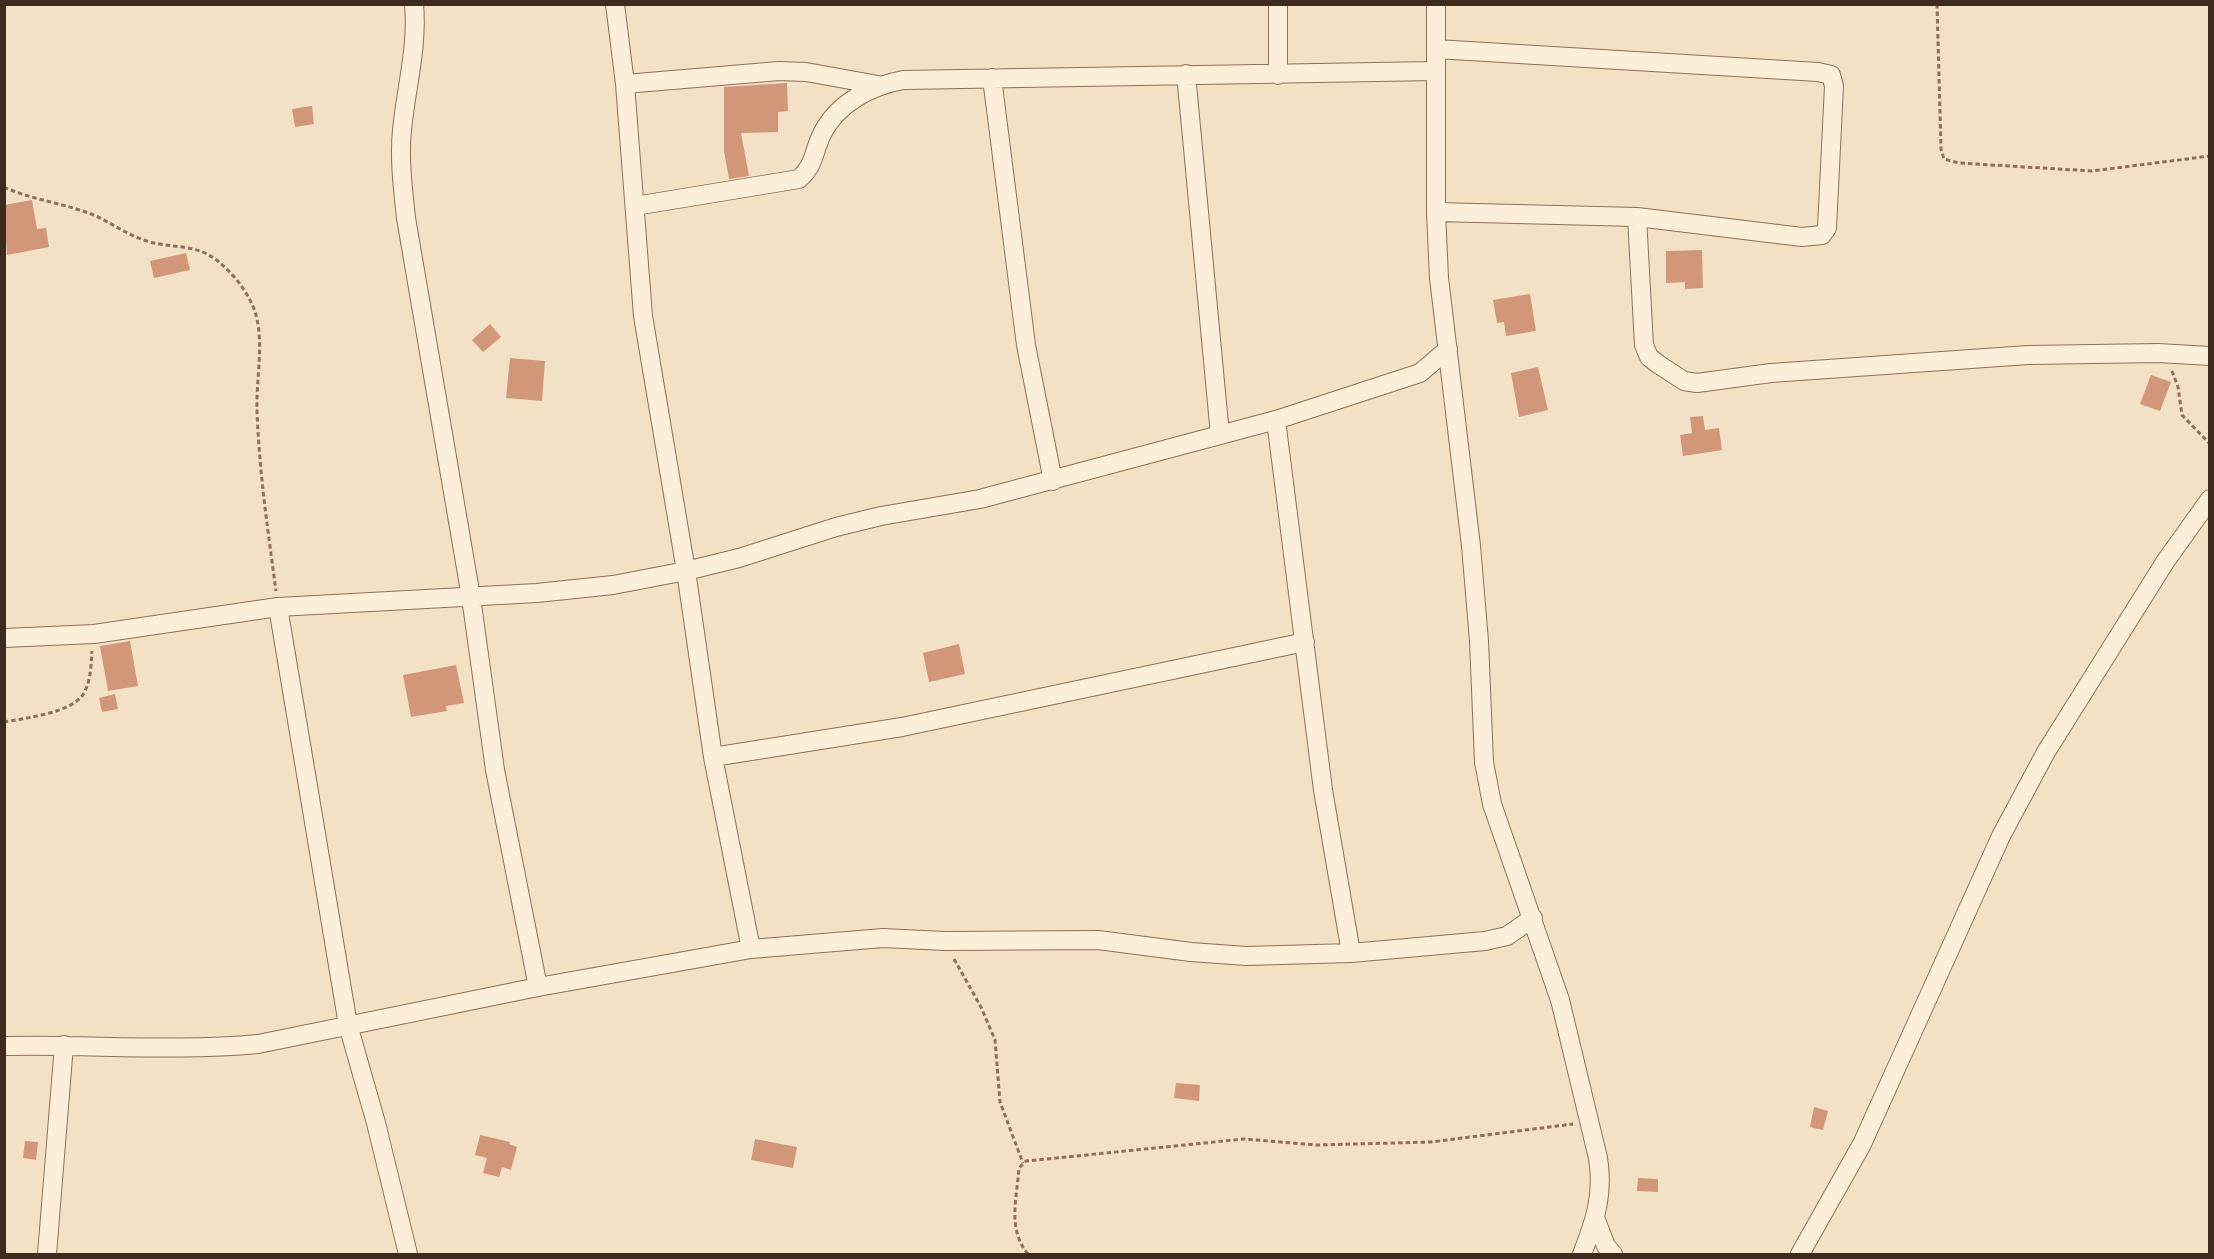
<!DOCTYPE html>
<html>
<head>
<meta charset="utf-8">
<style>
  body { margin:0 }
  #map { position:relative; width:2214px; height:1259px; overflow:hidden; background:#f2e1c5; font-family:Georgia,serif }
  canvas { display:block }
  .frame { position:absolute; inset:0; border:6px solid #3d2b1e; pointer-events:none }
</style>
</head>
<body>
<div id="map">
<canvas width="2214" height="1259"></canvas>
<div class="frame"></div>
</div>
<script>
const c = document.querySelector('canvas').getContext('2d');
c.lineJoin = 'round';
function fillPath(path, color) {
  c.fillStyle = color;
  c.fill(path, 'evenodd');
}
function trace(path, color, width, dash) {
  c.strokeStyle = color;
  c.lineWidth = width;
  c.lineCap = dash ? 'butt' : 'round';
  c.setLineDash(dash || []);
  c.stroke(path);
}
fillPath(new Path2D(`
  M787,83L788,111L778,112V132L741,133L749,176L729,179L724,151V87Z
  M312,106L314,124L295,127L292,109Z
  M32,200L37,229L46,228L49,247L7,255L4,205Z
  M1702,250L1703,288L1685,289V282L1666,283V251Z
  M186,253L190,270L154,278L150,261Z
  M1530,294L1536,331L1506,336L1504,322L1497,323L1493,300Z
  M490,324L501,337L483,352L472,340Z
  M510,358L545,361L542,401L506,398Z
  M1538,367L1548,410L1519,417L1511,373Z
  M2151,375L2171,382L2160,411L2140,404Z
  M1703,416L1705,430L1719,428L1722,450L1683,456L1680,435L1692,433L1690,417Z
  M130,641L138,686L108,691L100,646Z
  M959,644L965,674L929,682L923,653Z
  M456,665L464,703L446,706L447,711L411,717L403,675Z
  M115,694L118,709L102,712L99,698Z
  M1176,1083L1200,1085L1199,1101L1174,1098Z
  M1814,1107L1828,1111L1823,1130L1810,1127Z
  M480,1135L510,1142L509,1144L517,1147L511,1170L502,1167L499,1177L483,1173L487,1158L475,1155Z
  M755,1139L797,1147L793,1168L751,1160Z
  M25,1141L38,1142L36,1160L23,1158Z
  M1638,1178L1658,1179V1192L1637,1191Z`), '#d29778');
const minor = new Path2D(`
  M414,4C418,47 406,88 402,130C399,159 403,189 406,218L471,597L495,770L538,987
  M615,4L625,84L643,316L686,571L713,757L751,949
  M1278,4V75
  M1436,4V212L1439,278L1471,546L1479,641L1484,762L1492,804L1560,1000L1598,1158C1604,1194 1595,1221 1582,1254
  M1186,74L1220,435
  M992,78L1026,345L1053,481
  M625,84L779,71L806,72L878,85
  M635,206L799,179C815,165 813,152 822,134C837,103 871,86 903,80L1435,71
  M1436,212L1637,217L1802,237L1822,235L1827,228L1834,86L1831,75L1818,72L1436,49
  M1637,217L1644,345L1649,357L1658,364L1684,381L1697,383L1771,373L2028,355L2158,353L2210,356
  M1276,420L1323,790L1351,953
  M278,607L348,1025L376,1123L408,1254
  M4,638L94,634L278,607L537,593L613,585L686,571L739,558L836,527L881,516L980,499L1276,420L1420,373L1448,349
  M713,757L902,727L1305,642
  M4,1046C89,1044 173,1052 258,1044L538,987L751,949L883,938L945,941L1098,940L1191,952L1246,956L1351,953L1485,941L1507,936L1533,918
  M1596,1220L1606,1246L1613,1254
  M47,1254L64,1045
  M1800,1254L1862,1144L2001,836L2046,752L2165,562L2210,499`);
trace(minor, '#8e7159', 20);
trace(new Path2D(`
  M1937,4L1941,149L1944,159L1959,163L2092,171L2210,156
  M4,187C32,200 63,203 91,214C109,221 125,234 144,240C165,248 189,244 209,255C229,267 250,293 256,315C264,345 256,380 257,410C259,471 268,531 276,591
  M2172,371L2178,387L2182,415L2210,444
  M4,722C25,718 73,713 84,693C91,680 91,665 92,651
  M954,959L981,1007L995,1040L1000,1102L1023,1163
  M1028,1254C1007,1229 1017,1198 1019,1168L1026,1161L1244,1139L1316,1145L1431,1142L1573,1124`), '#8e7159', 3, [4.5, 3]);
trace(minor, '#fbefd9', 18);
</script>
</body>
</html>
